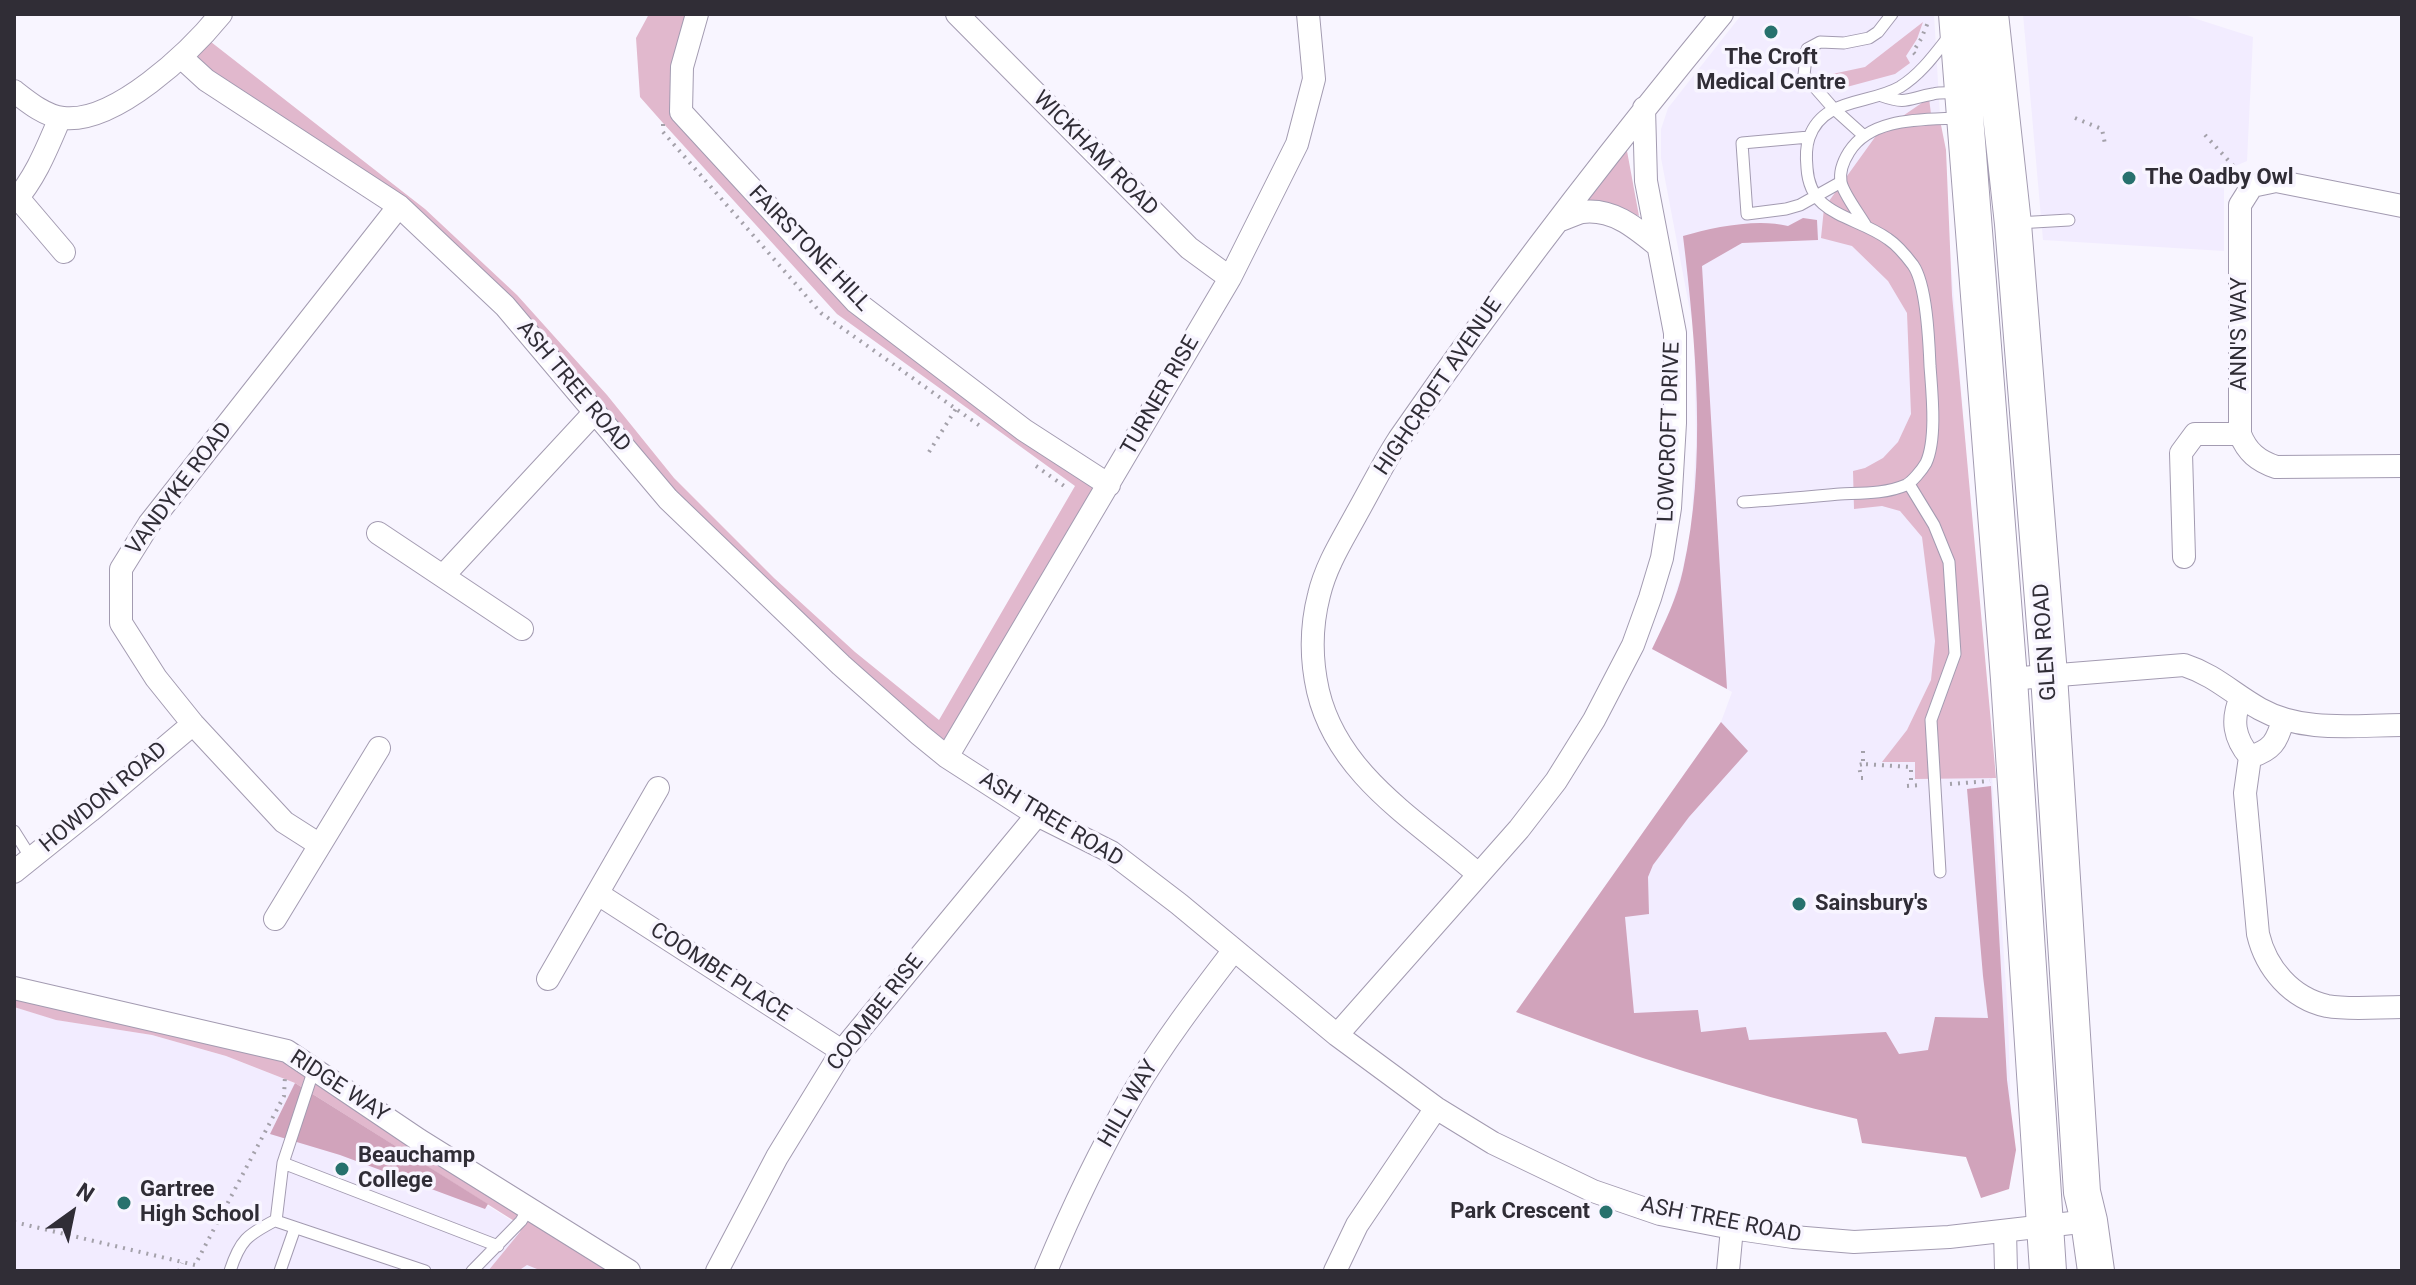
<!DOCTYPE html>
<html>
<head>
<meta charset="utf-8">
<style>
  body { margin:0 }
  #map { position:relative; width:2416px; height:1285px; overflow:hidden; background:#f8f5ff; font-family:Roboto,sans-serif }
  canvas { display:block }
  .frame { position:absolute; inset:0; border:16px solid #302d36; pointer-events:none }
  .north { position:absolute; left:32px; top:1173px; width:80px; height:80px; -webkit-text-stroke:6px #f8f5ff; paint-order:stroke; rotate:33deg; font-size:22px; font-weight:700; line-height:32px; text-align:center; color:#302d36 }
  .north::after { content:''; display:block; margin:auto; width:28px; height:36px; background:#302d36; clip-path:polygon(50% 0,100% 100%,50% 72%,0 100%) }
</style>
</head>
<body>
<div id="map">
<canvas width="2416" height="1285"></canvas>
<div class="frame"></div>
<div class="north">N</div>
</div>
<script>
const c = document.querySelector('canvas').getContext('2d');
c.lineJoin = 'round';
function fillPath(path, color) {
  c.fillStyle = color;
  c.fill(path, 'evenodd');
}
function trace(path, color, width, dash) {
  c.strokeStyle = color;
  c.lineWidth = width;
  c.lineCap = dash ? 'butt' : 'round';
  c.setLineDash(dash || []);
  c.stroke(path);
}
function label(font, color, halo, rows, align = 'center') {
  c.font = font + ' Roboto,sans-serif';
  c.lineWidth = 7;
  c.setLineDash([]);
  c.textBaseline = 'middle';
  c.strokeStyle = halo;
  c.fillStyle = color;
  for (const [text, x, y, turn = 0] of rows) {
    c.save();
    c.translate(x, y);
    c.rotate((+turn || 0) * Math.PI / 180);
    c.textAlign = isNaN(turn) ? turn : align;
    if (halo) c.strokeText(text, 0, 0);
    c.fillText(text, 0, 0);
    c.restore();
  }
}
fillPath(new Path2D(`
  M1742,14H1934L1942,150L1993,789L2008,1018L2012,1147L1516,1012L1721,722L1732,692L1652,649L1671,608L1682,572L1691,529L1696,444L1694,332L1661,158V129L1668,108Z
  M2023,14H2181L2253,37L2247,161L2224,171V251L2043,240Z
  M14,1007L58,1020L152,1035L226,1056L295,1083L591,1271H14Z`), '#f2ecff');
fillPath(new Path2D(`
  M649,14H697L681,112L856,302L1109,485L947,757L841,665L399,206L182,58L211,42L425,209L517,295L607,395L674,478L774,578L855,652L939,720L1075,486L837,314L663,123L640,97L636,38Z
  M1923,22L1917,39L1906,56L1910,63L1895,74L1843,88L1818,77L1865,67Z
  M1929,98L1931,114L1939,115L1946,150L1952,295L1996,778L1915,779V762H1882L1907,730L1931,680L1935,641L1922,537L1900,511L1882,506L1854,509L1853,471L1865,468L1883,458L1898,442L1911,414L1907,313L1888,281L1852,246L1821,238L1824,208L1878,133Z
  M1623,149L1627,151L1639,216L1611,206L1582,203Z
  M14,988L287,1051L629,1271H542L527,1265L518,1271H488L520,1232L526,1213L519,1224L295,1083L226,1056L152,1035L56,1020L14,1007Z`), '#e1b8cd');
fillPath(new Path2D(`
  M1803,218L1817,220L1818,240L1742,243L1702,266L1727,689L1652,649C1664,624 1677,598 1683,570C1707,465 1696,342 1683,236C1713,227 1758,218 1788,226Z
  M1721,722L1748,751L1689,817L1653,865L1648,877L1649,914L1625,917L1634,1013L1698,1010L1701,1032L1746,1027L1749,1040L1886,1032L1899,1054L1928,1050L1935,1017L1988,1018L1983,976L1967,789L1991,786L2007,1080L2016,1150L2009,1189L1981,1198L1966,1157L1862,1143L1857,1119C1741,1092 1627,1055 1516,1012Z
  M295,1083L488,1204L485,1209L340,1155L270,1134Z`), '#d1a3bb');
const service = new Path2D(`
  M1882,96C1907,105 1909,98 1933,94C1941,92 1951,93 1959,93
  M1863,135L1833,108L1804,75L1807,49L1820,42L1844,43L1869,38L1878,32L1892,14
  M1809,137L1742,143L1747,214L1786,209L1800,205L1841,182
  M2017,223L2069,220
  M1866,226C1859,214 1843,193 1841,182C1839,171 1844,160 1849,152C1871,117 1922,120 1959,118
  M1909,484L1934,525L1949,562L1955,654L1931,720L1940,872
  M1743,502C1775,500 1807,497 1840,494C1861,493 1885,494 1906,485C1912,482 1922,470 1926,463C1937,439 1932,393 1930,366C1929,342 1927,285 1913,265C1907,257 1897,245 1888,239C1855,215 1810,217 1807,168C1806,158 1806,147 1809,138C1823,97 1869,105 1900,87C1921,74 1935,54 1950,35
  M14,831L31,858
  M314,1069L283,1163L276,1221L425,1271
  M283,1163L498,1246
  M230,1271C240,1240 247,1235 276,1220
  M280,1271L295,1228
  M472,1271L521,1221L529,1208`);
const minor = new Path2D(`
  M697,14L682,67L681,112L856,302L1024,430L1109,485
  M957,14L1189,248L1230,278
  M182,58L206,80L399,206L505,306L668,499L841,665L920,735L947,757L1037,815L1111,852L1179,904L1337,1035L1436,1108L1493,1143L1593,1191L1660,1214L1732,1228L1793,1237L1854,1242L1949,1237L2089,1221
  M14,91C28,102 45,116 63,118C115,124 190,52 221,14
  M18,198L64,252
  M14,202C36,177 47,148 60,118
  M2402,206L2276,181L2252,186L2240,205V434C2247,452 2258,461 2276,467L2402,466
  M1558,221C1565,219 1574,214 1582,212C1613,208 1636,228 1658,246
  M378,533L522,629
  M2184,557L2181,453L2195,434H2240
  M443,576L594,413
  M2009,679L2184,665C2215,675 2233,694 2260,709C2303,733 2355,725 2402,725
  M2241,697C2231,720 2234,738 2250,757L2245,793L2258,934C2266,968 2291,998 2327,1006C2349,1010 2379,1007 2402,1007
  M947,757L1230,278L1297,144L1314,79L1308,14
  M2250,757C2272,750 2277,742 2283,720
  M320,845L284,822L193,724L156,678L121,623V569L149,524L399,206
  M14,872L90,811L193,724
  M1478,874C1417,820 1338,776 1318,691C1311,660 1311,626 1319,595C1326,565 1343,539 1357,513C1371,488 1384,462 1399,439C1413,419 1427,399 1441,379C1530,254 1624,133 1722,14
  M598,894L842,1051
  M275,919L379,748
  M548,979L658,788
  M14,988L287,1051L419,1140L629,1271
  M1337,1035L1519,829L1556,781L1594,720L1633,645L1650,598L1662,558L1670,508L1675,423V333L1646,181L1644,108
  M2005,1231L2006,1271
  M717,1271L777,1157L842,1051L1037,815
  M1046,1271C1071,1211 1099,1152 1132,1095C1162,1044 1198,997 1234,950
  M1335,1271L1357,1225L1436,1108
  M1728,1271L1732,1228`);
const trunk = new Path2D(`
  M1957,14L2009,679L2048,1271
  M1990,14L2013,224L2049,675L2082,1192L2089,1221L2096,1271`);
trace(service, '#a39bb1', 13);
trace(minor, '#a39bb1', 24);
trace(trunk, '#a39bb1', 38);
trace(new Path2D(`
  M1915,54L1913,52L1921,39L1929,20
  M2075,118L2102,129L2105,144
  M663,124V132L821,313L980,426
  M2205,135L2239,172
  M929,452L957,407
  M1036,466L1067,488
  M1863,751V764L1911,767V786
  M1863,778H1861L1859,765L1863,764
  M1950,784L1990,781
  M1907,786L1922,785
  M14,1222L195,1265L284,1096L285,1076
  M179,1271L182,1263`), '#a4a1aa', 4, [2, 6]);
trace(service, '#fff', 11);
trace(minor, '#fff', 22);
trace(trunk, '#fff', 36);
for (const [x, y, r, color] of [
  [1771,32,8,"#27716d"],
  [2129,178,8,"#27716d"],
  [1799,904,8,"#27716d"],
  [342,1169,8,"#27716d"],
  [124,1203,8,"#27716d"],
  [1606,1212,8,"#27716d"]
]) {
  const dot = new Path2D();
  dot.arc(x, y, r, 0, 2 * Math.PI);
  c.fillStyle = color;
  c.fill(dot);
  trace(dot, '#f8f5ff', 3);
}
label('bold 22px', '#302d36', '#f8f5ff', [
  ["The Croft",1771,58,"center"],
  ["Medical Centre",1771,83,"center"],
  ["The Oadby Owl",2145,178],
  ["Sainsbury's",1815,904],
  ["Beauchamp",358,1156],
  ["College",358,1181],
  ["Gartree",140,1190],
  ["High School",140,1215],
  ["Park Crescent",1590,1212,"right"]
], 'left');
label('22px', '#302d36', '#f8f5ff', [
  ["WICKHAM ROAD",1095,154,45],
  ["FAIRSTONE HILL",809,249,46],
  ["ANN'S WAY",2240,334,-90],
  ["ASH TREE ROAD",573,387,50],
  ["HIGHCROFT AVENUE",1439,387,-56],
  ["TURNER RISE",1161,396,-60],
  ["LOWCROFT DRIVE",1670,432,-88],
  ["VANDYKE ROAD",180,489,-53],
  ["GLEN ROAD",2046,642,-94],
  ["HOWDON ROAD",104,798,-40],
  ["ASH TREE ROAD",1051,820,31],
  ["COOMBE PLACE",720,973,33],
  ["COOMBE RISE",876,1013,-52],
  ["RIDGE WAY",339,1087,33],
  ["HILL WAY",1129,1104,-60],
  ["ASH TREE ROAD",1721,1221,11]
]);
</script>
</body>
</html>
